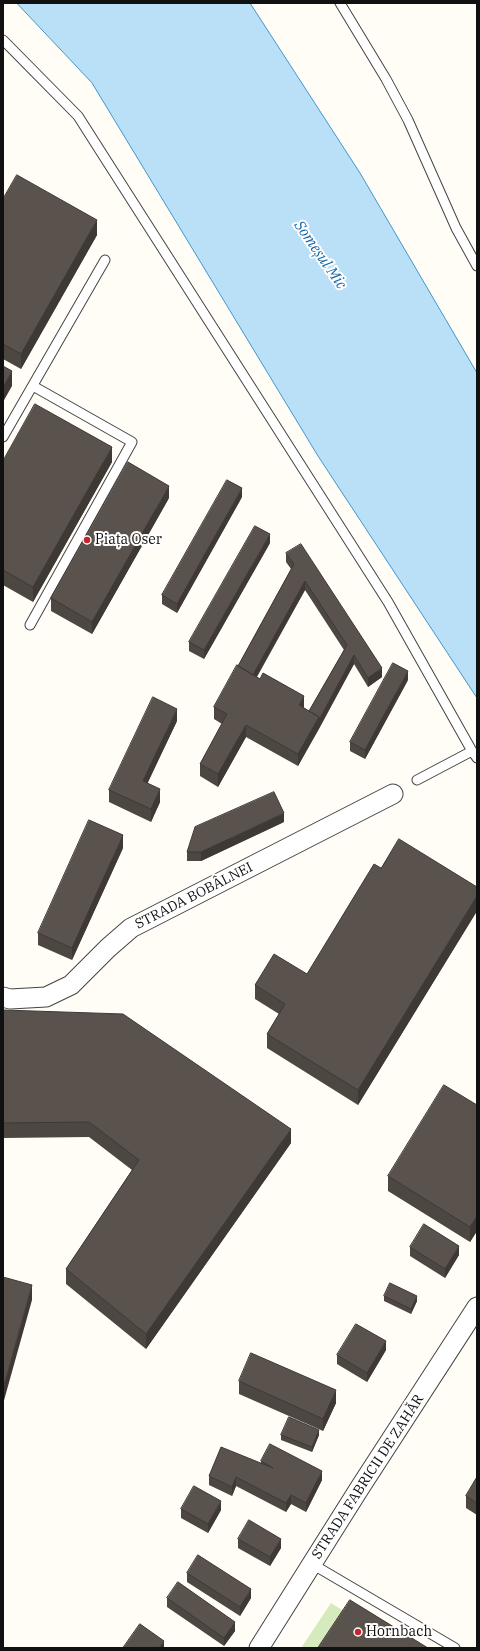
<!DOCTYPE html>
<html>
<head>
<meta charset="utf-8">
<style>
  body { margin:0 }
  #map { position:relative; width:480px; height:1651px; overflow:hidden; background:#fffdf5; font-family:"IBM Plex Serif",serif }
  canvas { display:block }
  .frame { position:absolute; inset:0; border:4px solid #111; pointer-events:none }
</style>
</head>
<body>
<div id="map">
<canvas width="480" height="1651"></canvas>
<div class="frame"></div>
</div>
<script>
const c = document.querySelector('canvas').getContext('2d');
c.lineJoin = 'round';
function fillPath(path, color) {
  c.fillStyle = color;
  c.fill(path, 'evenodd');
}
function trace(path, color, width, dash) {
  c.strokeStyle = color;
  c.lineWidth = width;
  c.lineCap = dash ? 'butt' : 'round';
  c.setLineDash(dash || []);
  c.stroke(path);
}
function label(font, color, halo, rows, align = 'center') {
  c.font = font + ' "IBM Plex Serif",serif';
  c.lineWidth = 4;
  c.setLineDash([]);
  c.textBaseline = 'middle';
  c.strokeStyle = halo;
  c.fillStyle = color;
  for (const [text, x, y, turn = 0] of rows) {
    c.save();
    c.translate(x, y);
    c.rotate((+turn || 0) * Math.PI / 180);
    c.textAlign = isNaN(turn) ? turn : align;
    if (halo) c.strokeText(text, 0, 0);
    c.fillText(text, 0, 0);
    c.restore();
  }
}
fillPath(new Path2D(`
  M331,1603L350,1615L328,1648H301Z`), '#d5ebbd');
const water = new Path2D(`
  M17,3H250L360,173L477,373V698L318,456L92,83Z`);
fillPath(water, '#b9e0f7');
trace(water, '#3f96cf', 1);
const service = new Path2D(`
  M340,3L386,79L408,120L456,228L477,266
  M3,40L78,116L388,602L472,751
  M3,437L105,260
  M30,625L132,442L33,386
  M417,780L472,751L477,758
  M312,1564L455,1648`);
const minor = new Path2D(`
  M3,997L10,999L46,997L71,985L108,948L131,928L393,794
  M259,1648L359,1489L477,1307`);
trace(service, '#444', 11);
trace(minor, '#444', 21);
trace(service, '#fff', 9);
trace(minor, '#fff', 19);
fillPath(new Path2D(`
  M3,199L97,235L21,369L3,359Z
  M3,461L112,462L33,602L3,585Z
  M242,497L177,613L162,604V595Z
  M169,498L92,634L51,611V598Z
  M270,543L204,659L189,651V642Z
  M286,553L382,677L368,687L354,664L298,766L246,737L218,787L200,776V764L222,724L214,719V707L238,666L291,569L286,562ZM305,590L344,650L309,711L257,677Z
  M408,680L365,759L350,751V742Z
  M177,721L147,783L160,802L151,822L109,802V790Z
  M284,822L201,861H187V852Z
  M123,848L72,960L38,945V933Z
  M381,868L477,887V911L358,1105L267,1048V1034L279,1014L255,999V985L307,974Z
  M3,1010L291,1143L146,1349L66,1284V1269L132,1170L89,1137L3,1138Z
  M477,1105V1231L470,1242L388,1191V1176Z
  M410,1247L459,1255L445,1278L410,1256Z
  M384,1296L417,1301L411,1314L384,1301Z
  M386,1350L367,1382L337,1364V1355Z
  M239,1381L336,1403L323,1431L239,1394Z
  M281,1435H319L312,1452L281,1440Z
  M261,1461L322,1480L306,1512L291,1504L286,1512L236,1486L232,1496L209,1485V1476L261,1463Z
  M477,1477V1515L466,1508V1496Z
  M181,1509L221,1510L208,1533L181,1518Z
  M238,1539L281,1548L270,1566L238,1548Z
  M187,1573L251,1598L240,1616L187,1582Z
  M167,1598L235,1631L224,1646L167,1607Z`), '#4d4742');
fillPath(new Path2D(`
  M97,220V235L21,369V354Z
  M12,371V386L3,402V387Z
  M112,447V462L33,602V587Z
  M169,486V498L92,634V622Z
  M242,488V497L177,613V604Z
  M270,534V543L204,659V650Z
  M305,581V590L251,686V677Z
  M354,655V664L319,729V720Z
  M382,668V677L368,687V678Z
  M408,671V680L365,759V750Z
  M304,696V708L299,705Z
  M177,709V721L143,793V781Z
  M319,717V729L298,766V754Z
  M246,725V737L218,787V774Z
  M160,789V802L151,822V809Z
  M284,813V822L201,861V852Z
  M123,835V848L72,960V948Z
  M477,896V911L358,1105V1090Z
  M291,1129V1143L146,1349V1334Z
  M477,1216V1231L470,1242V1227Z
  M459,1246V1255L445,1278V1269Z
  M32,1285V1300L3,1404V1389Z
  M417,1296V1301L411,1314V1309Z
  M386,1341V1350L367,1382V1373Z
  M336,1390V1403L323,1431V1419Z
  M319,1430V1435L312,1452V1447Z
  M322,1471V1480L306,1512V1503Z
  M236,1477V1486L232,1496V1487Z
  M291,1495V1504L286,1512V1503Z
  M221,1501V1510L208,1533V1524Z
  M281,1539V1548L270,1566V1557Z
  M251,1589V1598L240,1616V1607Z
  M235,1622V1631L224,1646V1638Z
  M164,1641V1648H159Z`), '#3f3936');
const building = new Path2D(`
  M17,175L97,220L21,354L3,344V199Z
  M3,366L12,371L3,387Z
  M35,404L112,447L33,587L3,570V461Z
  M128,462L169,486L92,622L51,598Z
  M227,480L242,488L177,604L162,595Z
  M255,526L270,534L204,650L189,642Z
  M301,544L382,668L368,678L354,655L319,720V717L309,711L347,645L305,581L253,675L238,666L294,564L286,553Z
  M393,663L408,671L365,750L350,742Z
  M237,665L260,679L263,673L304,696L299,705L319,717L298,754L246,725L218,774L200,764L227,714L214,707Z
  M153,697L177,709L143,781L160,789L151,809L109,790Z
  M274,792L284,813L201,852H187L195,827Z
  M89,820L123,835L72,948L38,933Z
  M399,839L477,887V896L358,1090L267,1034L285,1004L255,985L274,954L307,974L374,864L381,868Z
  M3,1010L123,1014L291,1129L146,1334L66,1269L139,1160L89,1122L3,1123Z
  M444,1085L477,1105V1216L470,1227L388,1176Z
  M424,1224L459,1246L445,1269L410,1247Z
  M3,1277L32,1285L3,1389Z
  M390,1283L417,1296L411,1309L384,1296Z
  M356,1324L386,1341L367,1373L337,1355Z
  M251,1353L336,1390L323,1419L239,1381Z
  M289,1417L319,1430L312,1447L281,1435Z
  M270,1444L322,1471L306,1503L291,1495L286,1503L236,1477L232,1487L209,1476L221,1447L273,1468L261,1461Z
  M477,1477V1503L466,1496Z
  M194,1486L221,1501L208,1524L181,1509Z
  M249,1520L281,1539L270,1557L238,1539Z
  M198,1555L251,1589L240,1607L187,1573Z
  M178,1582L235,1622L224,1638L167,1598Z
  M350,1600L428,1648H318Z
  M140,1624L164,1641L159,1648H123Z`);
fillPath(building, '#5a524d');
trace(building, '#3f3936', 1);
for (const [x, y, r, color] of [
  [87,540,4,"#c4262e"],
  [358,1632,4,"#c4262e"]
]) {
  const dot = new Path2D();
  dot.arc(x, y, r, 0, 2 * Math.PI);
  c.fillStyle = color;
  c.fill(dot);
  trace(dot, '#fff', 1.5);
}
label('14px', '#111', '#fff', [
  ["Piața Oser",95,540],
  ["Hornbach",366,1632]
], 'left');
label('14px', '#111', '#fff', [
  ["STRADA BOBÂLNEI",194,896,-27],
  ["STRADA FABRICII DE ZAHĂR",368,1477,-57]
]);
label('italic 15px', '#1768a6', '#fff', [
  ["Someșul Mic",320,255,55]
]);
</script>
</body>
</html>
